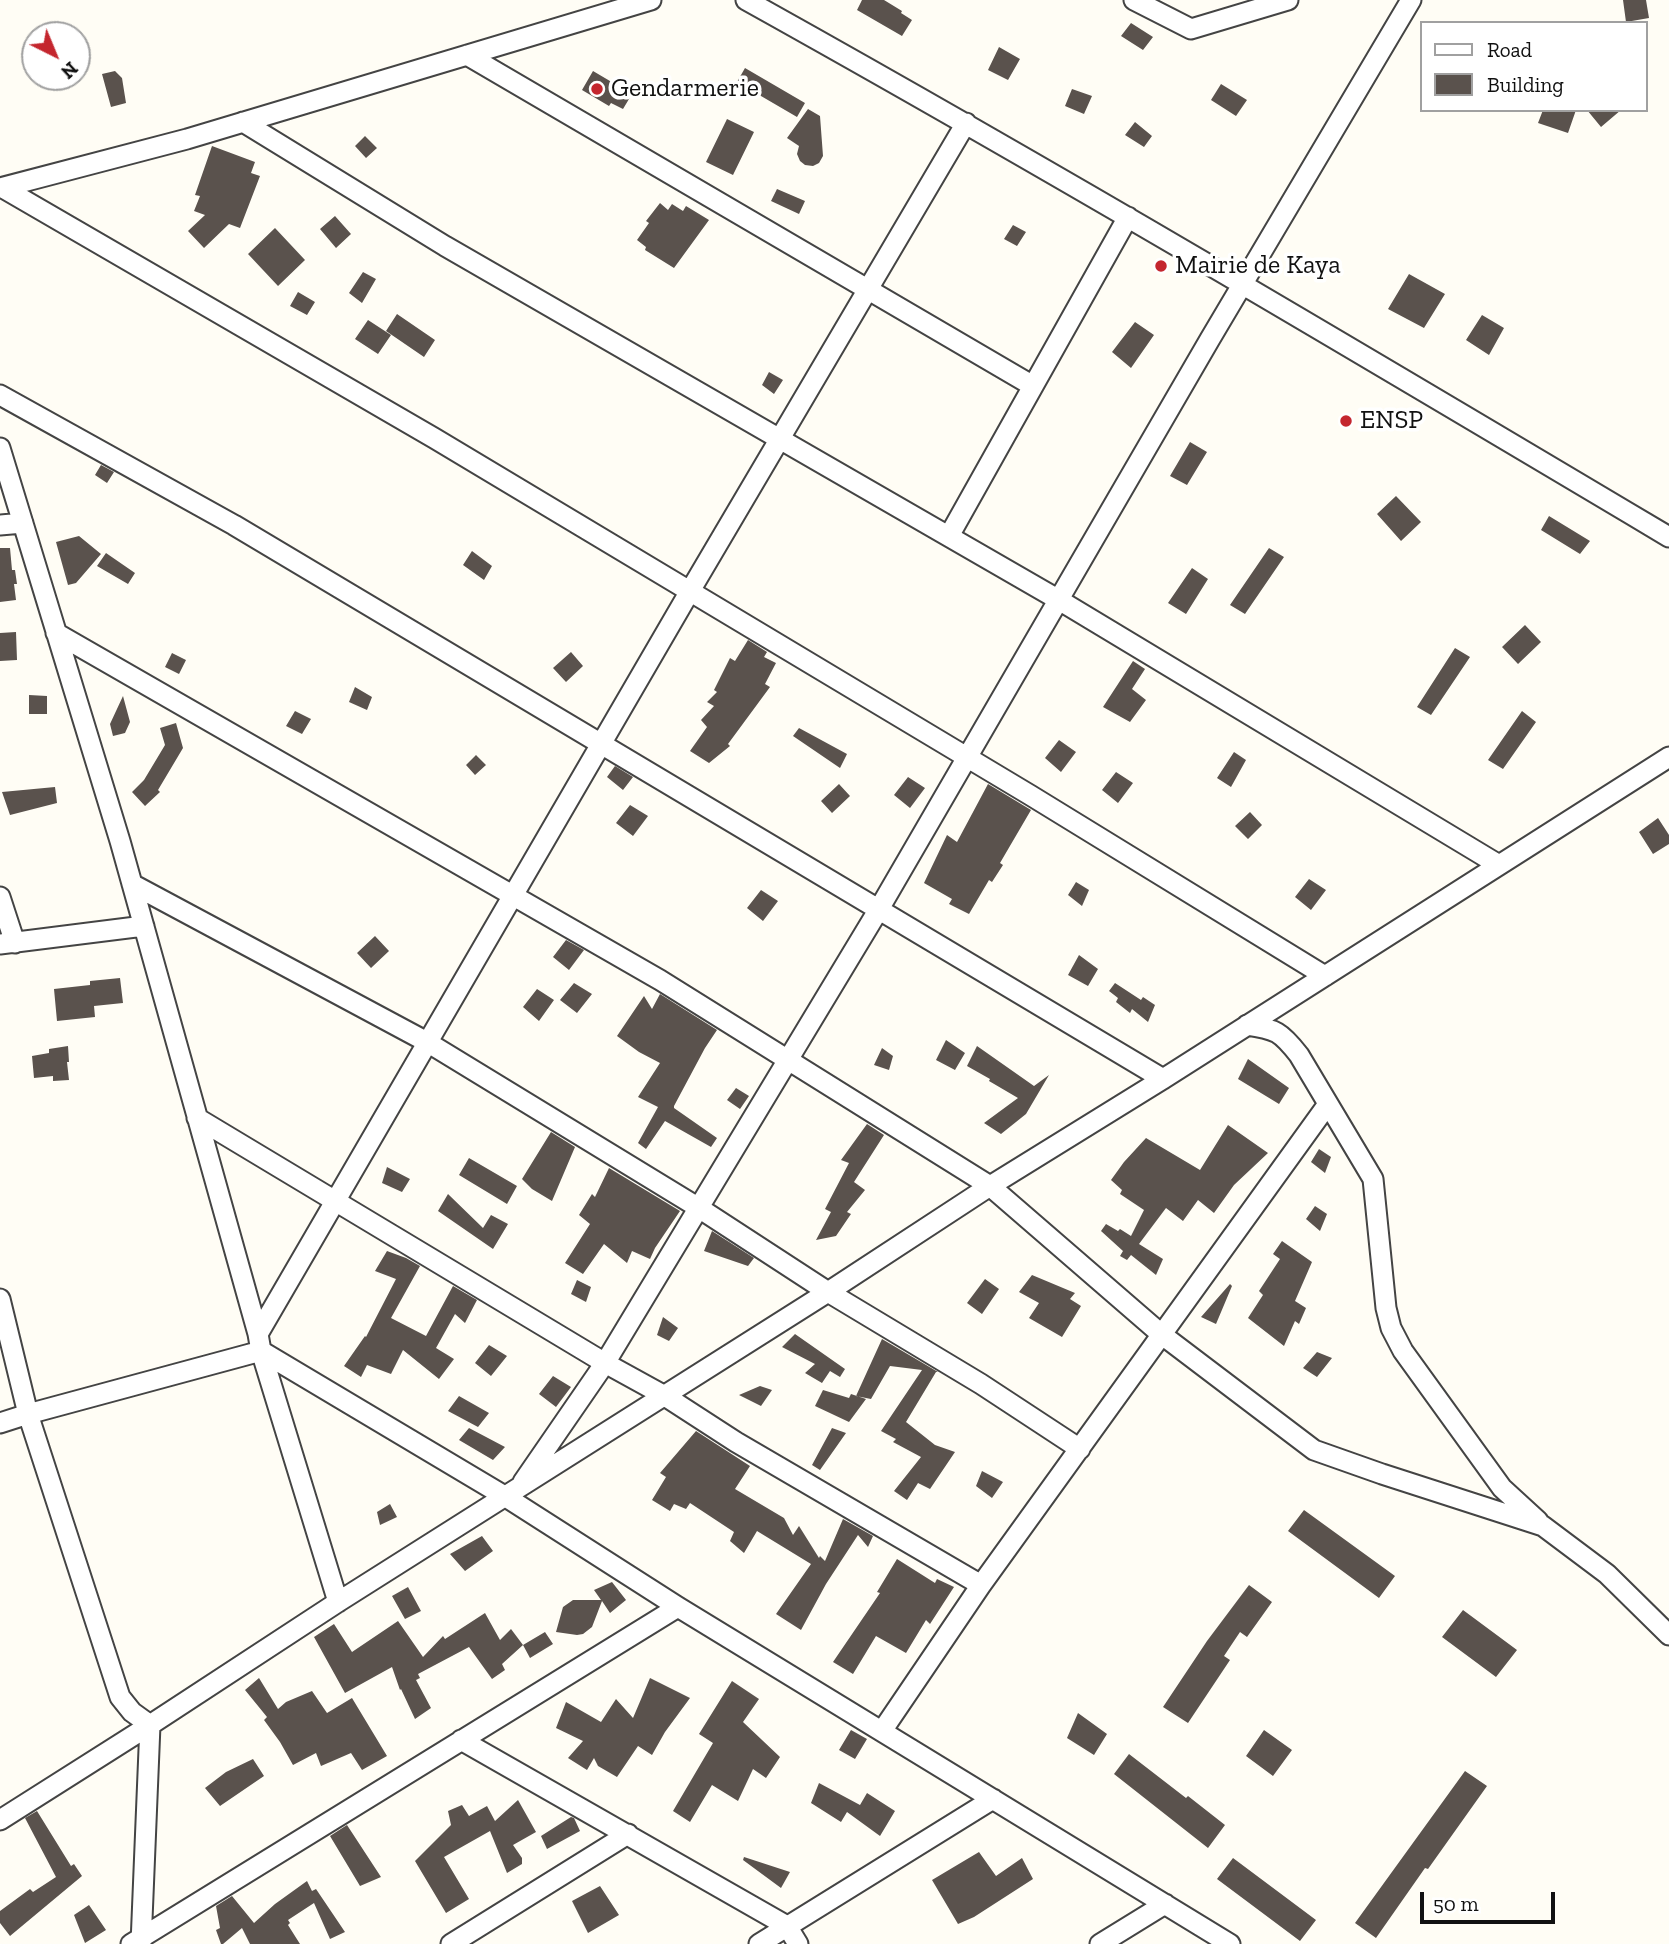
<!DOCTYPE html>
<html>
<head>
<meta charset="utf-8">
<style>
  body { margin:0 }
  #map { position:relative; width:1669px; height:1944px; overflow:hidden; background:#fffdf5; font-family:"Zilla Slab",serif }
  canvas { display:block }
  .legend { position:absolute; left:1420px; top:21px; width:228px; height:91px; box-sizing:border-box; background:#fff; border:2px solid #a0a0a0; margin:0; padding:9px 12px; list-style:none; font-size:21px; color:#111 }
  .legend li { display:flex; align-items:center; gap:14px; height:35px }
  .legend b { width:35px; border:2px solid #a0a0a0 }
  .north { position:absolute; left:21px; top:21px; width:70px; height:70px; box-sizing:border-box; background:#fff; border:2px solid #a0a0a0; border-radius:50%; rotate:137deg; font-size:19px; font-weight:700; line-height:28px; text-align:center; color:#111 }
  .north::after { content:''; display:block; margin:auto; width:24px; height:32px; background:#c4262e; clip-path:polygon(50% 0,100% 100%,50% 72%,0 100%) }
  .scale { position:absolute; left:1420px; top:1892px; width:135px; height:32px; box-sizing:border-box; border:4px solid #111; border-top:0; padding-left:9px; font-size:21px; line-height:24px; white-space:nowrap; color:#111; -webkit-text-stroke:5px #fff; paint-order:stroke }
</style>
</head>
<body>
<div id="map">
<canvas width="1669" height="1944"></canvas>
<ul class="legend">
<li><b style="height:9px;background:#fff"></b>Road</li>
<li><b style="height:19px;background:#5a524d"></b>Building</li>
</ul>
<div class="north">N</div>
<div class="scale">50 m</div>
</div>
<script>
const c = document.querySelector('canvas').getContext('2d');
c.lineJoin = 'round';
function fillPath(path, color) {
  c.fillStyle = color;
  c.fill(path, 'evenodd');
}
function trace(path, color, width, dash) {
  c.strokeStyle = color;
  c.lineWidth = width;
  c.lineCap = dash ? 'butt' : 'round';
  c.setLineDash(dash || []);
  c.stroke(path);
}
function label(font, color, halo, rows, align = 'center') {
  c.font = font + ' "Zilla Slab",serif';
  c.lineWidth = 7;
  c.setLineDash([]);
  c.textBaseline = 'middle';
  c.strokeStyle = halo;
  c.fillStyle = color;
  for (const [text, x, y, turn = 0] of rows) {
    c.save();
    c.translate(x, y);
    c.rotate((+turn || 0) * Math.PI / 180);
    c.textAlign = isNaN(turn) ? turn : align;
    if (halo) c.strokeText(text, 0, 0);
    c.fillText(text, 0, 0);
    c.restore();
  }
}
fillPath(new Path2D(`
  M862,0H884L902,11L901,13L912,20L902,36L857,10Z
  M1623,0H1646L1649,18L1626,22Z
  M1131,23L1153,37L1143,50L1121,36Z
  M999,47L1020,59L1008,80L988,70Z
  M745,68L805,103L797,117L737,82Z
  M115,71L122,78L126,103L111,107L102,74Z
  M593,71L632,94L623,109L611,103L609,106L582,90Z
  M1221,84L1247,100L1236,116L1211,100Z
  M1072,89L1092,96L1084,114L1065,106Z
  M808,109L820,116L823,156L819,163L813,166L805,165L800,161L797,154L799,146L787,138Z
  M1543,110H1576L1568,133L1538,123Z
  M1587,110H1621L1601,127Z
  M727,119L754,132L733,175L706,162Z
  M1135,122L1152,136L1144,147L1125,135Z
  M365,136L377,148L366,158L355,146Z
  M212,146L255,162L251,173L260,176L240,228L229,224L204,248L188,231L205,215L194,211L200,196L195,195Z
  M777,189L805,201L799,214L771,201Z
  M660,203L668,210L672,204L683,211L686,206L709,220L674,268L645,250L646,247L637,240L649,223L646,221Z
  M335,216L351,234L336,248L320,229Z
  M1013,225L1026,232L1017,246L1004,239Z
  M275,228L305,260L278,286L248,254Z
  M363,272L376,279L362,303L349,293Z
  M1409,274L1445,294L1424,328L1388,309Z
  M298,292L315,302L307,315L290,306Z
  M397,314L435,340L424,357L386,331Z
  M1482,315L1504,328L1489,355L1466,340Z
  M368,320L391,335L378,354L355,339Z
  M1135,322L1154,335L1131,368L1112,352Z
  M769,372L783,380L774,394L762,385Z
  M1190,442L1207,452L1187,485L1170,476Z
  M101,465L114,472L107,483L95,475Z
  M1396,496L1421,522L1401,541L1377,514Z
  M1549,516L1590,541L1580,554L1541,530Z
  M79,536L101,554L76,583L68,585L56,542Z
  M0,548H10L12,570H15L17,584H14L16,600L0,602Z
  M1269,548L1284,557L1245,614L1230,605Z
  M472,551L492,566L484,580L463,565Z
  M106,553L135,573L128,584L97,566Z
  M1192,568L1208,579L1186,614L1168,603Z
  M1525,625L1541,642L1518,664L1502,647Z
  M16,632L17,660L0,661V633Z
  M748,640L767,652L764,657L776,663L765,684L770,687L728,744L730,746L709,763L690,751L707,727L701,720L714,706L707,702L717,692L714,690L730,658L735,661Z
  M1455,648L1470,657L1431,715L1417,707Z
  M571,652L583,666L566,682L553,668Z
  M172,653L186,660L179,674L165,667Z
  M1133,661L1145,669L1132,689L1146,700L1130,722L1103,707Z
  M355,687L372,697L367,710L349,702Z
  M29,695L47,696V714H29Z
  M123,696L130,722L125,733L113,736L110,724Z
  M295,711L311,719L302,734L286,726Z
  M1522,711L1536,722L1503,769L1488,760Z
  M176,723L183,748L158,790L160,792L145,806L132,792L144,780L165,745L160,728Z
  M799,728L847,754L840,768L793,736Z
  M1059,740L1076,752L1061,772L1045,758Z
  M1234,752L1246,760L1231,787L1217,778Z
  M476,755L486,765L475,775L466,765Z
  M615,766L633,777L623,790L607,777Z
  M1116,772L1133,783L1118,803L1102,790Z
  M908,777L925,788L910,808L894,795Z
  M839,784L850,796L832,813L821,801Z
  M988,784L1031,810L1000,863L1003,865L992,882L989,880L969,914L949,904L952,899L924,883L947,835L957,842Z
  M55,787L57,803L10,815L2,792Z
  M630,805L648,816L633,836L616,823Z
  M1250,812L1262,825L1248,839L1235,826Z
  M1658,818L1669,835V844L1653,854L1639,832Z
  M1309,879L1326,890L1311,910L1295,897Z
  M1076,882L1089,890L1082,906L1068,895Z
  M761,890L778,901L763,921L747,908Z
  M375,936L389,951L371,968L357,953Z
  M566,940L584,950L569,970L553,957Z
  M1079,955L1098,969L1088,986L1068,975Z
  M120,978L123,1003L94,1006L95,1017L57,1021L54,989L90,985V981Z
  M574,983L592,994L577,1013L560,1000Z
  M1115,983L1141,1000L1143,997L1155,1005L1148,1022L1132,1009L1130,1013L1116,1002L1118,998L1109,991Z
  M537,989L554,1000L539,1021L523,1007Z
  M660,994L717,1030L705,1048L674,1106V1108L717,1138L711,1147L665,1121L646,1149L638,1143L658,1107L638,1097L660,1063L639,1052L617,1036L644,996L652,1009Z
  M946,1040L965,1053L955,1070L936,1060Z
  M68,1046L69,1062H67L69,1080L53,1081V1076L34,1078L32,1056L49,1053V1049Z
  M977,1046L1034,1086L1049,1075L1026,1114L1001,1134L984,1123L1018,1098L989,1081L990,1079L967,1066Z
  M882,1048L893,1056L889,1070L874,1065Z
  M1248,1059L1289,1088L1279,1104L1238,1079Z
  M736,1088L749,1096L740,1109L727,1100Z
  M867,1124L884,1135L854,1182L865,1190L847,1212L851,1214L836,1236L816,1240L831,1212L825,1209L849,1163L841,1160Z
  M1228,1125L1268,1153L1234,1185L1214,1213L1198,1200L1183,1221L1166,1208L1139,1244L1163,1259L1156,1275L1131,1255L1127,1260L1120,1256L1123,1251L1101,1231L1106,1224L1118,1231L1120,1229L1131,1236L1144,1210L1120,1194L1122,1190L1111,1180L1124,1162L1146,1138L1200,1170Z
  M551,1132L575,1147L552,1201L532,1189L522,1179Z
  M1319,1149L1331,1157L1325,1173L1311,1162Z
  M469,1158L517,1186L507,1204L459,1175Z
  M387,1167L410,1179L402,1192L382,1183Z
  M609,1168L680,1211L655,1248L650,1259L632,1251L627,1263L604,1244L583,1274L565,1263L590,1224L579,1215L592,1194L595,1197Z
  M448,1194L483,1228L491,1215L508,1224L493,1249L438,1211Z
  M1315,1206L1327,1214L1320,1231L1306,1219Z
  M712,1231L754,1258L748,1266L704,1251Z
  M1282,1241L1312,1262L1295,1301L1306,1308L1299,1324L1295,1321L1284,1346L1248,1318L1263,1295L1259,1291L1280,1259L1273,1254Z
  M387,1251L406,1258L420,1266L391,1318L426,1336L453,1286L477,1300L465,1323L455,1314L436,1348L454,1359L439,1379L403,1350L391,1374L367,1365L361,1377L344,1366L365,1336L366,1337L396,1279L375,1271Z
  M1032,1275L1075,1293L1070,1299L1081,1306L1062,1337L1029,1318L1039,1303L1019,1292Z
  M985,1279L999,1289L982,1314L967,1303Z
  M577,1280L591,1287L586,1302L571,1294Z
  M1230,1284L1232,1286L1216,1324L1201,1317Z
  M663,1317L678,1328L669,1341L657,1335Z
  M795,1334L845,1369L840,1377L830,1371L822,1383L805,1373L815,1364L782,1347Z
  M882,1339L938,1372H936L906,1422L935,1445L955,1452L930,1489L918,1483L907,1500L894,1491L921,1457L893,1442L896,1439L881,1431L922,1370L890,1366L871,1399L856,1396Z
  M489,1345L507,1356L491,1376L475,1363Z
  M1317,1352L1332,1358L1317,1377L1303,1368Z
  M553,1376L571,1387L556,1407L539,1394Z
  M760,1386L772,1390L761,1406L739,1395Z
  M823,1390L849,1398L851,1394L866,1399L849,1422L815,1406Z
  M459,1396L489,1413L478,1427L448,1411Z
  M469,1428L505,1447L493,1460L459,1440Z
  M832,1428L846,1433L820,1470L812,1465Z
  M696,1431L750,1466L735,1489L784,1518L793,1535L799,1526L819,1558L820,1556L825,1561L843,1519L873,1536L868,1547L858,1535L826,1584L801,1630L776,1614L811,1564L757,1531L744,1553L730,1541L734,1532L690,1503L686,1509L674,1504L670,1511L652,1500L666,1477L660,1473Z
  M982,1471L1003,1482L992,1498L976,1486Z
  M390,1504L397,1517L380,1525L377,1512Z
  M1304,1510L1395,1576L1379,1598L1288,1531Z
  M482,1536L493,1551L465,1571L450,1554Z
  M897,1559L935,1583L937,1579L954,1587L930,1624L926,1620L906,1653L876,1636L853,1674L833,1662L880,1593L877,1592Z
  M612,1582L626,1600L610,1613L602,1601L592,1627L583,1634L577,1635L556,1632L563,1607L573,1600H601L594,1590Z
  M1249,1585L1272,1602L1247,1637L1240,1632L1224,1656L1230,1660L1188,1723L1163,1707L1207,1641Z
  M408,1587L421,1611L405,1619L392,1596Z
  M1463,1610L1517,1650L1496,1677L1442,1637Z
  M485,1613L500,1640L511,1629L523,1645L502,1664L505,1670L492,1679L469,1647L418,1674L420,1678L416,1680L431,1708L415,1719L401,1689L400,1690L392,1667L345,1693L314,1637L334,1624L352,1652L398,1621L423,1657L443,1636L445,1639Z
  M545,1632L553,1644L530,1658L523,1645Z
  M259,1678L278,1709L286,1702L312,1691L327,1713L352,1698L387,1756L362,1770L351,1753L321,1766L316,1753L293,1765L280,1742L264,1720L267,1717L245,1690Z
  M650,1678L690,1698L665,1732L652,1755L638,1746L617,1777L598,1766L594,1758L587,1770L568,1758L583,1741L556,1728L566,1702L601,1722L616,1699L633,1718Z
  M732,1681L759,1699L743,1722L780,1757L766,1778L753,1769L738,1801L712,1785L690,1822L673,1811L713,1743L699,1734Z
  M1078,1713L1107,1734L1094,1755L1067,1738Z
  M851,1730L867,1739L855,1759L839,1750Z
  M1264,1730L1292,1750L1273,1776L1246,1756Z
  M1129,1754L1186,1798L1188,1796L1225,1825L1208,1848L1114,1774Z
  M253,1759L264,1776L220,1806L205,1788L226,1772Z
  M1465,1771L1487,1786L1428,1869L1425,1868L1376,1938L1355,1923Z
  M819,1783L860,1805L867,1793L895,1811L880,1836L847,1812L841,1822L811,1803Z
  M518,1800L536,1832L513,1845L522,1858V1864L507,1873L490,1831L444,1857L469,1899L446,1913L415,1861L451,1825L448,1811L462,1805L469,1816L487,1806L495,1821Z
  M37,1811L71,1866L74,1864L82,1876L10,1936L0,1923V1911L30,1889L33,1892L56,1877L25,1818Z
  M571,1817L574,1818L580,1831L547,1849L541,1836Z
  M347,1825L381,1877L360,1886L330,1836Z
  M979,1852L996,1876L1022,1858L1033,1879L974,1917L958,1924L932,1880Z
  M744,1857L790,1872L781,1888L743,1860Z
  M1233,1858L1316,1920L1300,1941L1217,1879Z
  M307,1881L312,1891L316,1889L345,1932L330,1939L314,1903L288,1920L290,1923L288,1925L300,1944H250L242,1928L223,1944H221L216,1930L220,1928L216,1906L232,1896L254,1923L275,1904Z
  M600,1886L619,1915L588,1933L572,1901Z
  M89,1905L106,1930L85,1943L74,1915Z`), '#5a524d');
const street = new Path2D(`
  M746,0C1057,173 1363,355 1669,537
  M1134,0L1191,29L1288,0
  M467,55L1033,386
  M243,122L445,246L1059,600L1499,865
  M0,188L187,139L651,0
  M3,188L434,438L1030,795L1325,976
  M0,395L234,525L1163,1079
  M0,448L120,841L258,1334L261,1351L506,1497L678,1607L1230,1944
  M0,525L23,523
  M949,536L1128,217
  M56,633L660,980L990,1186L1161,1334L1314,1450L1382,1474L1543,1526L1607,1574L1669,1635
  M132,884L427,1042L699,1208L828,1292L981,1384L1080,1449
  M0,897L15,943
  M0,944L144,926
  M1247,1025C1276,1029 1281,1032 1299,1055L1373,1179L1386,1308L1391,1328L1403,1351L1502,1488L1538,1521
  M197,1118L605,1363L665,1396L736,1442L981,1585
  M0,1299L28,1414L261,1351L338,1602
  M258,1334L690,591L966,123
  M28,1414L120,1697L132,1712L150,1725L141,1944
  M0,1423L28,1414
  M523,1482L605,1363L879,909L1210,339L1411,0
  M882,1731L981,1585L1328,1104
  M461,1740L787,1926L798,1944
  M0,1820L150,1725L338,1602L828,1292L990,1186L1163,1079L1669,757
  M131,1944L678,1607
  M451,1944L628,1834
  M759,1944L993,1799
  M1100,1944L1165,1904`);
trace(street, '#444', 23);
trace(street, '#fff', 19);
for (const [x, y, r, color] of [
  [597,89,7,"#c4262e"],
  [1161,266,7,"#c4262e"],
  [1346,421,7,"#c4262e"]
]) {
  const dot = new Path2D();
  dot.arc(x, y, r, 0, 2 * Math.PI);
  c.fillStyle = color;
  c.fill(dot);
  trace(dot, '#fff', 2.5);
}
label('26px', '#111', '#fff', [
  ["Gendarmerie",611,89],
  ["Mairie de Kaya",1175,266],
  ["ENSP",1360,421]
], 'left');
</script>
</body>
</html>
